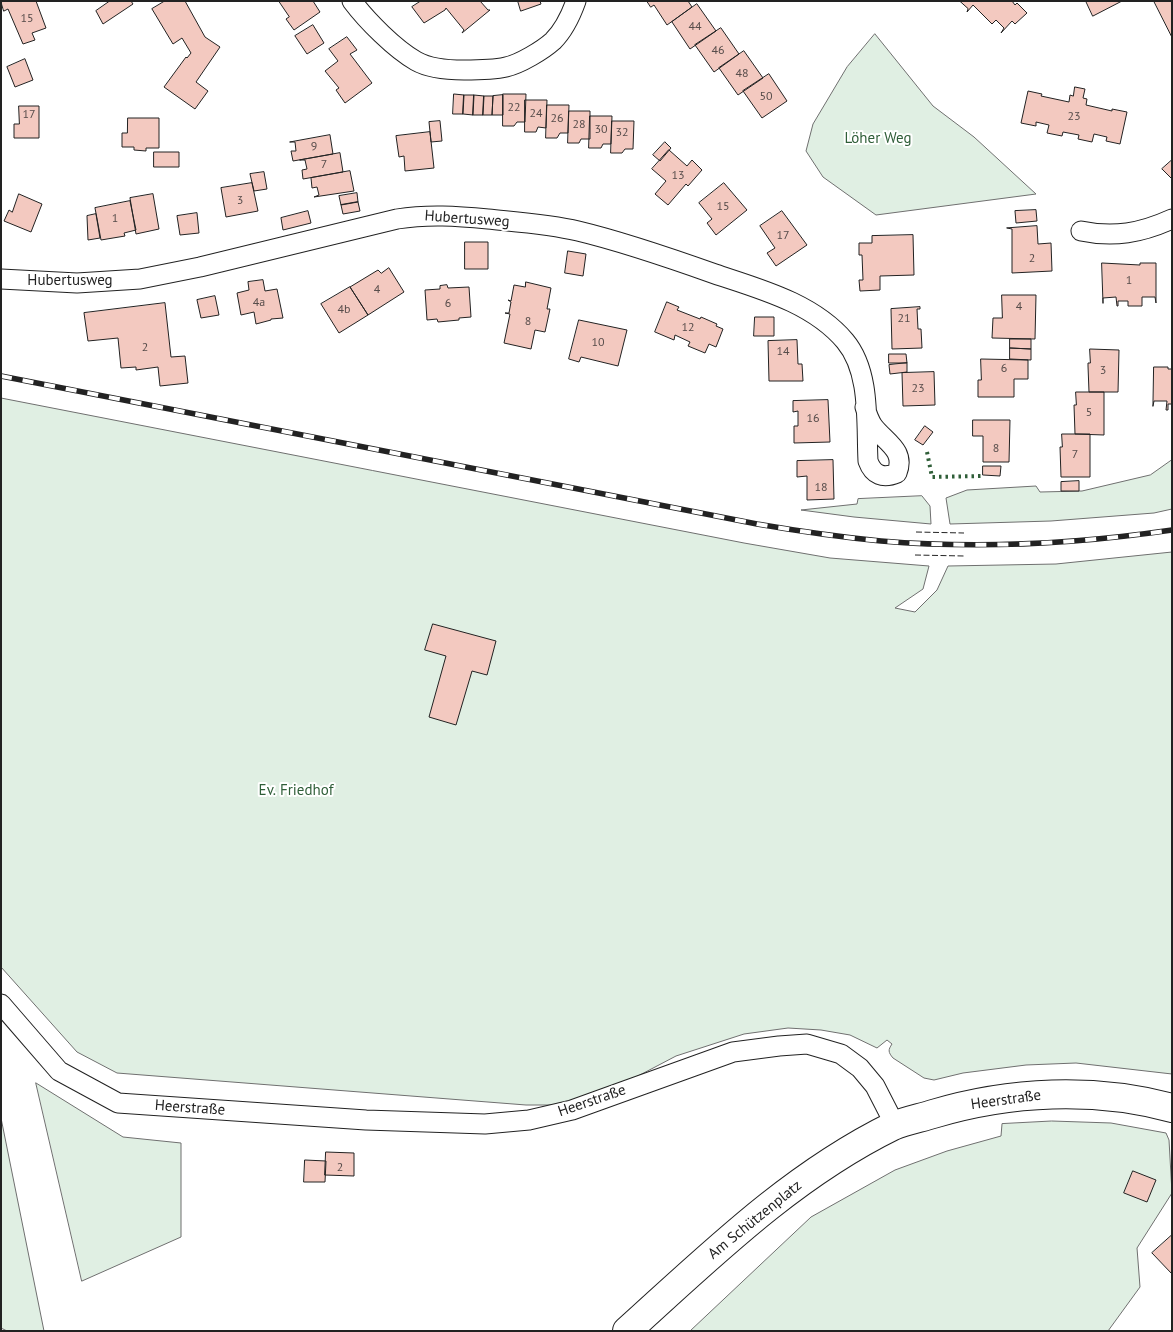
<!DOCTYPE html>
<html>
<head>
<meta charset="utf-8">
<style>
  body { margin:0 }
  #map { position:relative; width:1173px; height:1332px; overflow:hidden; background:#fff; font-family:"PT Sans",sans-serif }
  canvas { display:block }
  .frame { position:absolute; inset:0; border:2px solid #222; pointer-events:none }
</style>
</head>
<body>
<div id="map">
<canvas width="1173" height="1332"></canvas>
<div class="frame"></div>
</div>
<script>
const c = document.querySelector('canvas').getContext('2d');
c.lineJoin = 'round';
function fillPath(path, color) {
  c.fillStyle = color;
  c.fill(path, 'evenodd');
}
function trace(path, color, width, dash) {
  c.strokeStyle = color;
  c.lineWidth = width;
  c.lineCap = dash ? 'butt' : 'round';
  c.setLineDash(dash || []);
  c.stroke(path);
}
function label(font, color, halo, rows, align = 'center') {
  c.font = font + ' "PT Sans",sans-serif';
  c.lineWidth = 4;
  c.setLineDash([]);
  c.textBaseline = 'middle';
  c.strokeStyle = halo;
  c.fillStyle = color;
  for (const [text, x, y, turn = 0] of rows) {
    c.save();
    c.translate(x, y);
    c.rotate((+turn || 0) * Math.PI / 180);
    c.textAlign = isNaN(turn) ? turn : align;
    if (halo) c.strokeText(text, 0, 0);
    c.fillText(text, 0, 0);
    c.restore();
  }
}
const green = new Path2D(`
  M875,34L933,106L974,137L1036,194L876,215L823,177L806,151L813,124L847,67Z
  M1,398L744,543L830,558L929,566L923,589L895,608L915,612L937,590L948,566L1056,564L1172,552V1074L1076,1063L1026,1065L963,1073L934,1080L924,1078L893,1058C888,1052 888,1050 892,1044L887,1040L877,1048L850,1035L821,1030L788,1028L744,1034L676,1056L617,1087L561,1105H526L117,1073L77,1052L1,967Z
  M1172,460V509L1154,513L1051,521L950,524L946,498L967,490L1036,486L1040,492L1082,491L1150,475Z
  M922,496L930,506L931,524L854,517L801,510L857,504L858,499Z
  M36,1083L123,1137L181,1143V1237L82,1281Z
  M1,1118L44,1331H7L1,1328Z
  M1052,1121L1111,1123L1166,1133L1169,1140L1172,1193L1137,1248L1140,1287L1108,1331H690L811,1217L895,1170L947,1151L1001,1136L1002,1124Z`);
fillPath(green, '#e0efe3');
trace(green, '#6f6f6f', 1);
const building = new Path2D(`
  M1,1H36L46,28L32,33L35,40L23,44L8,9L4,11Z
  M110,1H131L133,4L103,24L96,11Z
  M165,1H185L205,37L220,47L196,82L208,91L195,109L164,87L186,57L187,58L191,53L182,38L173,44L152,9Z
  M279,1H313L320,12L294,30L286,19L289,17Z
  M421,1H480L488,10H490L462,33L464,30L446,8L445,10L424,23L412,7Z
  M518,1H540L541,4L521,11Z
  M647,1H688L692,7L667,25L654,5L651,7Z
  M960,1H1012L1015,5L1017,3L1027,13L1015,24L1012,21L1001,33L1004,28L996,20L992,24L973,5L967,12L968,9Z
  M1086,1H1122L1093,16Z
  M1154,1H1172V37Z
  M697,4L716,31L690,49L672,22Z
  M313,25L324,43L307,54L295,36Z
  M721,28L739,54L714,72L695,45Z
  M347,37L357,50L350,54L372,83L345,103L336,90L339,88L325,71L338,61L329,49Z
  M744,51L763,78L738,95L719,68Z
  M25,59L33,80L15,87L7,67Z
  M769,74L787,101L762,118L743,91Z
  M1075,87L1085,89L1083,98L1087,99L1086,105L1112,111V109L1127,112L1120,144L1106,141L1107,137L1094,134L1092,142L1078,139L1079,135L1063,132L1062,136L1047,133L1049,125L1036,122V126L1021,123L1028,91L1042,94L1041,96L1069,102L1070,95L1073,96Z
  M454,94L464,95L463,114H453Z
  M503,94H526L525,122H517L514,126H503Z
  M464,95H474L473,115L463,114Z
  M474,95L484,96L483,115H473Z
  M503,95V115H492L493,96Z
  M484,96H493L492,115H483Z
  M525,100H547L546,128L538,127L536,132H525Z
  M547,105H569L568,133H560L557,138H546Z
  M19,106H39V138H14V124H19Z
  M569,111H590V139H581L579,143H568Z
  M590,116H612L611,144H603L601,148H589Z
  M128,118H159V148H146V151L134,150V147H122V133H127Z
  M440,121L442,141L431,142L429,122Z
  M612,121H634L633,149H625L622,153H611Z
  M430,132L434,168L405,171L404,156L399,157L396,136Z
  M330,135L333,154L293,161L291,151H296L295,142H290Z
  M665,142L671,148L660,161L653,155Z
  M669,150L687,166L692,160L702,170L688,186L686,184L668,205L655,194L666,181L652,169Z
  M154,152H179V167H154Z
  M340,153L343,172L303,179L302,170L307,169L305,160H300Z
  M1172,160V179L1162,169Z
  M350,171L354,191L314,197L319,195L317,187L312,188L311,178Z
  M264,172L267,189L254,191L250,174Z
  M252,183L258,211L226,217L221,188Z
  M724,183L747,210L716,235L707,223L712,219L699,203Z
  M357,193L358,202L341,205L339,196Z
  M19,194L42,204L31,232L4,221L9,210L12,212Z
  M153,194L159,229L136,234L130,198Z
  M130,201L136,230L124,233L125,236L101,240L95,208Z
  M358,202L360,211L343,214L341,205Z
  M1036,210L1037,221L1016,223L1015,211Z
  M308,211L311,223L283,230L281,218Z
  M782,211L807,245L776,266L767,253L775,248L760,226Z
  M197,213L199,233L180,235L177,216Z
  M96,214L100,238L88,240L87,216Z
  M1037,226L1038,244L1051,243L1052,271L1012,273V229L1007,228Z
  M913,235L914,275L880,276V290L860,291L859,280H863L862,255H859V243H872V236Z
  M465,242H488V269H465Z
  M568,251L586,254L583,276L565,273Z
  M1102,263L1140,265V263H1156V303L1155,297H1142V306H1128V301H1118V306H1117L1116,297L1103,298V303Z
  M389,268L404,292L368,315L350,287L378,270L381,273Z
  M263,280L265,291L277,289L283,318L271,319V320L256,324L254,312L241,315L237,293L249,290L248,282Z
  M526,282L551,288L547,309H550L545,332L535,330L531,349L504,343L510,314L505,313H509L511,302L508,300L511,301L514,285L525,287Z
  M447,285L448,288L469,287L471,317L459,318V320L438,322L437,319L427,320L425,290L440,289V286Z
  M350,287L368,315L339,333L321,304Z
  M1002,295H1036L1035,339L992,338L993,318H1002Z
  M215,296L219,315L201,318L197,300Z
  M667,302L679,307L677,310L700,319L701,317L717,324L716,326L723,329L716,347L709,344L705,353L688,346L690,342L675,335L674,340L655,332Z
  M165,303L171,357L185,356L188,383L160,386L158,367L136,370V367L121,368L118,338L88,341L84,313Z
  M920,307V309H917L918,329H921L922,348L892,349L891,309Z
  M755,317H774V336H754Z
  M579,320L627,330L618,366L581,357L579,362L569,359Z
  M1010,339H1031V349L1010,348Z
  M797,340L798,364H802L803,381H769L768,341Z
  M1010,348L1031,349V360L1010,359Z
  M1090,349L1119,350L1118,392H1089L1088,366V363H1090Z
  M889,354H906L907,363H889Z
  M981,359L1028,360V379H1014V397H978V380H981Z
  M907,363V372L890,374L889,365Z
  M1154,367H1168V369H1172V404H1168V410H1166L1167,401H1154L1153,406Z
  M934,372L935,405L903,406L902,373Z
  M1076,392H1104V435L1075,434L1074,405H1076Z
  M828,400L830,442L794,443V426H798V411L793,412V401Z
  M973,420H1010L1009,462H983V436H973Z
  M925,426L933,432L923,445L915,440Z
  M1062,434H1090V477H1061L1060,447H1062Z
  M833,460L834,499L807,500V476L797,477V461Z
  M983,466H1001L1000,476L983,475Z
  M1079,481V491H1061V482Z
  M433,624L496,641L487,675L472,671L456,725L429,717L446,656L425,650Z
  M326,1152L354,1153V1176L325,1175Z
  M305,1160L326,1161L325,1182H304Z
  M1133,1171L1156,1180L1147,1202L1124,1193Z
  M1172,1235V1274L1152,1253Z`);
fillPath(building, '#f3c9c0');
trace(building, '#222', 1);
const street = new Path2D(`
  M352,1C367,21 395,49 416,61C430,69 449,70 464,70C479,70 493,70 506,67C520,64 543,50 553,41C563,31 571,15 576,1
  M1081,231C1114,238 1141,233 1172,219
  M1,279L77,283L140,279L200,267L397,219C428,214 457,216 488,219C517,222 549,224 578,231C624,242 670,258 715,274C760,289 813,303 845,341C871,372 866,422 868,461C873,475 883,479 897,473C906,450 885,442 873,426C869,420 867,414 865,407
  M1,1004L59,1071L118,1103L366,1120L485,1124L529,1120L572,1110L733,1052L779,1046L807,1044L841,1054L860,1068L875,1086L895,1125`);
const primary = new Path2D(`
  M627,1331C710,1256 791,1176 893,1126C905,1121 920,1118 933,1114C1010,1091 1094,1087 1172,1108`);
trace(street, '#222', 21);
trace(primary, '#222', 30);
trace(street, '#fff', 19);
trace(primary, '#fff', 28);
const rail = new Path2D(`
  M1,376L757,524C798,531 840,537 881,541C978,549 1076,544 1172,530`);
trace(rail, '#222', 5.5);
trace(rail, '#fff', 4, [11]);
trace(new Path2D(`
  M927,452L932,477L981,476`), '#2f5e38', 4, [2.5, 4]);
trace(new Path2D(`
  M916,532L964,533
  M915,555L964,556`), '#222', 1, [6, 2.5]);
label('12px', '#564c4a', null, [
  ["15",27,19],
  ["44",695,27],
  ["46",718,51],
  ["48",742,74],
  ["50",766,97],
  ["22",514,108],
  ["24",536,114],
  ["17",29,115],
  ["23",1074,117],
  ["26",557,119],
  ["28",579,125],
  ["30",601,130],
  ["32",622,133],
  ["9",314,147],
  ["7",324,165],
  ["13",678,176],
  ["3",240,201],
  ["15",723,207],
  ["1",115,219],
  ["17",783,236],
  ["2",1032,259],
  ["1",1129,281],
  ["4",377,290],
  ["4a",259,303],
  ["6",448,304],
  ["4",1019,307],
  ["4b",344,310],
  ["21",904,319],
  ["8",528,322],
  ["12",688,328],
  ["10",598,343],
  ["2",145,348],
  ["14",783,352],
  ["6",1004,369],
  ["3",1103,371],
  ["23",918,389],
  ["5",1089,413],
  ["16",813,419],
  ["8",996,449],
  ["7",1075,455],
  ["18",821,488],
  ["2",340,1168]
]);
label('15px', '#2f5e38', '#fff', [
  ["Löher Weg",878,139],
  ["Ev. Friedhof",296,791]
]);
label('15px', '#222', '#fff', [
  ["Hubertusweg",467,219,4],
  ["Hubertusweg",70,281],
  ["Heerstraße",1006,1100,-8],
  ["Heerstraße",592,1101,-19],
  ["Heerstraße",190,1108,4],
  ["Am Schützenplatz",755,1220,-39]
]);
</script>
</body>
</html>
